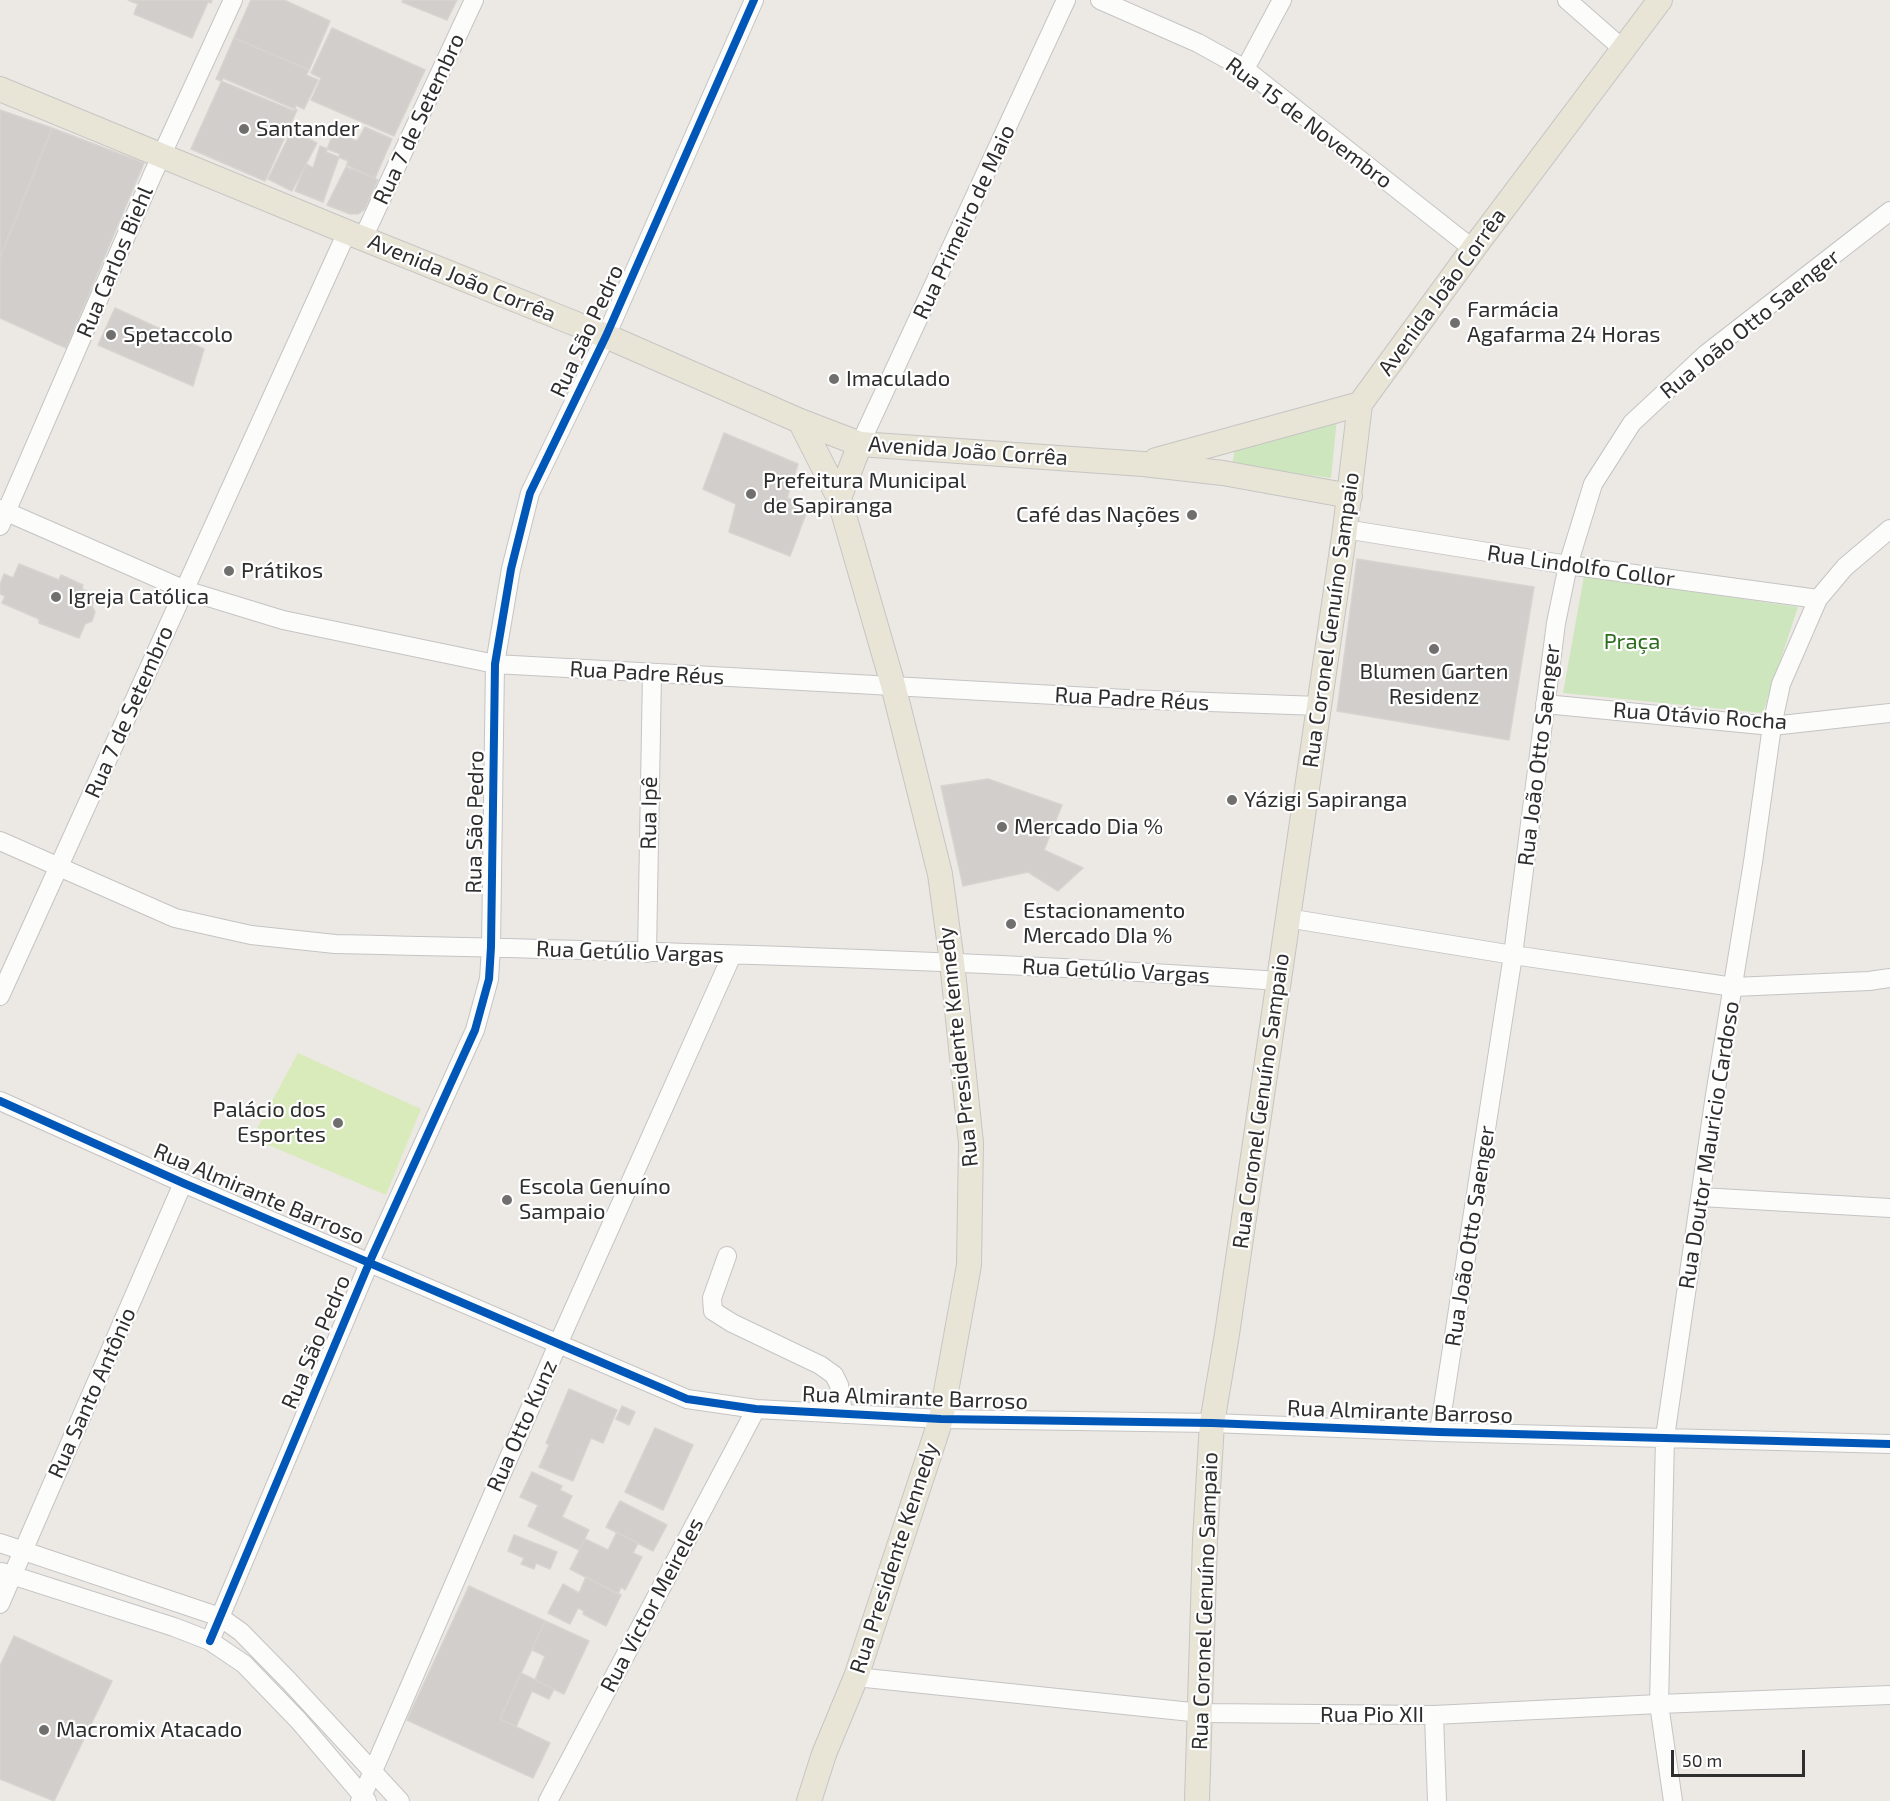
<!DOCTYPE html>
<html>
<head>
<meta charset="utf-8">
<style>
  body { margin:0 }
  #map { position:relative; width:1890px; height:1801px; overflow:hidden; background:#ece8e4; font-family:"Exo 2",sans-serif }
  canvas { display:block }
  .scale { position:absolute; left:1671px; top:1750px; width:134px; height:27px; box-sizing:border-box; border:3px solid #2e2e2e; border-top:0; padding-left:8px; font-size:18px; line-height:21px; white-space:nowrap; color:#2e2e2e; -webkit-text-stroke:4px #fff; paint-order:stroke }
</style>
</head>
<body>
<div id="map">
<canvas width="1890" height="1801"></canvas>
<div class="scale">50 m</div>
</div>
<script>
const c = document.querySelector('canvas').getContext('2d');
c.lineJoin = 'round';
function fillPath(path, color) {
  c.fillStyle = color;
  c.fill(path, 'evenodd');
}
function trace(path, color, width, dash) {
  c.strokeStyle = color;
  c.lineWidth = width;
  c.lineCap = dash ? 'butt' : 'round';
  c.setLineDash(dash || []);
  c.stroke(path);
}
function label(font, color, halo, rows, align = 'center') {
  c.font = font + ' "Exo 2",sans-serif';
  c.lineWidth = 4.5;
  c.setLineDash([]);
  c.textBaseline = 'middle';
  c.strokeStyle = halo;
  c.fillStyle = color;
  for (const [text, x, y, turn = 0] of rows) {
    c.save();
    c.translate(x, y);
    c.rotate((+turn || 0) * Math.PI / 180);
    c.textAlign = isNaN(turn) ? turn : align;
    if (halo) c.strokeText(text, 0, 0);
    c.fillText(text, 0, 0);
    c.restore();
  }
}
fillPath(new Path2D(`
  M1337,419L1331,478L1232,465L1235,449Z
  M1584,576L1798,607L1763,713L1563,693Z`), '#cee6be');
fillPath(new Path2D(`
  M298,1053L421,1109L386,1195L252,1138Z`), '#d9eabb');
const building = new Path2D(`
  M128,0H212L211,3L208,2L192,38L134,14L138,4Z
  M251,0H284L330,21L309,70L234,38Z
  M403,0H457L447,20L402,2Z
  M332,28L425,70L394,136L311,100L321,78L311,73Z
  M234,38L309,70L306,75L318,80L304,109L296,105L294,111L216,79Z
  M223,78L297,110L265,181L191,149Z
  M0,110L52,128L0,258Z
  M365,127L392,139L375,178L346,167L348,161L326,152L334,131L357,141Z
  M52,128L144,163L66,348L0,318V258Z
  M292,130L317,143L292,191L268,179Z
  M320,146L340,154L323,202L295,191L306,164L313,168Z
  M347,165L378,180L364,210L358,214H350L327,205Z
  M115,308L204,349L193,386L98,345Z
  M724,433L798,464L787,498L809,506L790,556L729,532L736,504L703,489Z
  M1357,559L1534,587L1509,740L1337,711Z
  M19,564L59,580L61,575L83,585L82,589L97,595L92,606L95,612L92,621L85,624L79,638L39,623V619L2,603L5,596L0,594V585L4,574L13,578Z
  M988,779L1062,805L1044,850L1083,868L1058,891L1028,872L963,886L941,786Z
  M569,1389L617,1410L603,1443L591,1438L573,1481L539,1467L549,1445L546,1443Z
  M622,1406L635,1412L629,1425L616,1419Z
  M655,1428L693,1445L663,1510L625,1492Z
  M532,1472L562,1486L560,1490L572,1496L562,1517L589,1530L579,1550L528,1526L538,1505L520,1497Z
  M620,1501L667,1525L653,1551L606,1527Z
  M617,1532L638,1543L633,1553L642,1557L625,1590L621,1587L618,1594L570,1569L585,1539L608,1550Z
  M514,1535L557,1552L550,1569L536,1563L534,1569L521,1564L524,1558L508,1551Z
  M586,1577L621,1595L606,1626L583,1614L584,1611L578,1608L570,1624L548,1613L563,1584L579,1593Z
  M469,1586L545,1621L500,1719L550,1743L533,1778L407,1720Z
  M545,1621L589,1641L564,1694L535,1680L545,1656L532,1650Z
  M14,1636L112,1681L54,1801L0,1779V1666Z
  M521,1673L554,1689L549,1699L532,1691L516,1727L500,1719Z`);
fillPath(building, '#d1cecb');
trace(building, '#d7d4d0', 1.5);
const minor = new Path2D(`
  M1100,0L1198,43L1245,69L1473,249
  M1567,0L1623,49
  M1245,69L1282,0
  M363,238L474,0
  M860,444L1066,0
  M0,509L185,590L283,620L495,664L1127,699L1319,706
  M0,526L152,176L233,0
  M1345,529L1568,565L1818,599
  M1545,704L1772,726L1890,713
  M0,841L175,918L251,935L335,944C650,951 965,959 1279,981
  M1287,918L1513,955L1734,987L1869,981L1890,978
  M647,953L652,674
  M0,996L347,232
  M0,1101L183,1183L687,1399L756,1409L941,1419L1212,1423L1439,1432L1890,1444
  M1701,1197L1890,1208
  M727,1256L712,1298L713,1311L732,1323L820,1365L834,1375L839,1385L843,1414
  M1439,1432L1513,955L1556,623L1568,565L1593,484L1632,423L1706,354L1890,211
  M0,1543L220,1617L241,1632L289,1681L400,1801
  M2,1572L174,1627L210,1641L244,1664L299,1721L367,1801
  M0,1604L183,1183
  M210,1641L370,1261L475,1030L489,979L491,947L495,664L511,569L530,493L606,336L754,0
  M856,1677L1201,1713L1434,1715L1659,1704L1890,1695
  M1434,1715L1437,1801
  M360,1801L558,1344L732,955
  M548,1801L756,1409
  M1673,1801L1659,1704L1665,1437L1715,1095L1753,862L1772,726L1781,684L1818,599L1845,567L1890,529`);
const major = new Path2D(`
  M0,89L347,232L606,336L800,421L860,444L1143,464L1223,473L1350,496
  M800,421L839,498L893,685L940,874L952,962L971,1143L969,1265L941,1419L856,1677L824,1754L809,1801
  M1156,460L1360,404L1473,249L1660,0
  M839,498L860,444
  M1197,1801L1205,1540L1212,1423L1227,1334L1345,529L1360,404`);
trace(minor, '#c5c4c5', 20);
trace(major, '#c6c5c4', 26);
trace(minor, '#fcfcfb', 18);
trace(major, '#e8e4d6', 24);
trace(new Path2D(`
  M0,1101L183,1183L687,1399L756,1409L941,1419L1212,1423L1439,1432L1890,1444
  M210,1641L370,1261L475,1030L489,979L491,947L495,664L511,569L530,493L606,336L754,0`), '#0057b8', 8);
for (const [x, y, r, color] of [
  [244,129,6,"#706f6e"],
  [1455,323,6,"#706f6e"],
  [111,335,6,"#706f6e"],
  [834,379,6,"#706f6e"],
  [751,494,6,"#706f6e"],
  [1192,515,6,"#706f6e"],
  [229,571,6,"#706f6e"],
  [56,597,6,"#706f6e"],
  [1434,649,6,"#706f6e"],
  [1232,800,6,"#706f6e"],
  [1002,827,6,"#706f6e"],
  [1011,924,6,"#706f6e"],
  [338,1123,6,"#706f6e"],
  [507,1200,6,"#706f6e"],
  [44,1730,6,"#706f6e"]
]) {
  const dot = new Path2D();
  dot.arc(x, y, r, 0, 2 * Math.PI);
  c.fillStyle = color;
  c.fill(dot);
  trace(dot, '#fff', 2);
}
label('22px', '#2e2e2e', '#fff', [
  ["Rua 7 de Setembro",419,119,-65],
  ["Rua 15 de Novembro",1309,123,37],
  ["Rua Primeiro de Maio",964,222,-65],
  ["Rua Carlos Biehl",115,262,-67],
  ["Avenida João Corrêa",462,278,22],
  ["Avenida João Corrêa",1442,292,-54],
  ["Rua João Otto Saenger",1750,324,-39],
  ["Rua São Pedro",587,331,-65],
  ["Avenida João Corrêa",968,451,4],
  ["Rua Lindolfo Collor",1581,566,8],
  ["Rua Coronel Genuíno Sampaio",1331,620,-82],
  ["Rua Padre Réus",647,673,3],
  ["Rua Padre Réus",1132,699,3],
  ["Rua 7 de Setembro",129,712,-66],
  ["Rua Otávio Rocha",1700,716,4],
  ["Rua João Otto Saenger",1539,755,-83],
  ["Rua Ipê",649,813,-89],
  ["Rua São Pedro",475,822,-89],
  ["Rua Getúlio Vargas",630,952,2],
  ["Rua Getúlio Vargas",1116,971,3],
  ["Rua Presidente Kennedy",958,1047,-96],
  ["Rua Coronel Genuíno Sampaio",1261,1101,-82],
  ["Rua Doutor Mauricio Cardoso",1709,1145,-81],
  ["Rua Almirante Barroso",259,1194,23],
  ["Rua João Otto Saenger",1470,1236,-81],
  ["Rua São Pedro",316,1342,-67],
  ["Rua Santo Antônio",92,1393,-66],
  ["Rua Almirante Barroso",915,1398,2],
  ["Rua Almirante Barroso",1400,1412,2],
  ["Rua Otto Kunz",522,1426,-66],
  ["Rua Presidente Kennedy",894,1558,-72],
  ["Rua Coronel Genuíno Sampaio",1205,1601,-88],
  ["Rua Victor Meireles",652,1605,-62],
  ["Rua Pio XII",1372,1715]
]);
label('22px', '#2e2e2e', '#fff', [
  ["Santander",256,129],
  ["Farmácia",1467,310],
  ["Agafarma 24 Horas",1467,335],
  ["Spetaccolo",123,335],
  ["Imaculado",846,379],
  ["Prefeitura Municipal",763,481],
  ["de Sapiranga",763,506],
  ["Café das Nações",1180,515,"right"],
  ["Prátikos",241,571],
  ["Igreja Católica",68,597],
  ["Blumen Garten",1434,672,"center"],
  ["Residenz",1434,697,"center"],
  ["Yázigi Sapiranga",1244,800],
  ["Mercado Dia %",1014,827],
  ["Estacionamento",1023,911],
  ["Mercado DIa %",1023,936],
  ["Palácio dos",326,1110,"right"],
  ["Esportes",326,1135,"right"],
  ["Escola Genuíno",519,1187],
  ["Sampaio",519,1212],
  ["Macromix Atacado",56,1730]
], 'left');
label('22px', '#2c6e1b', '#fff', [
  ["Praça",1632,642]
]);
</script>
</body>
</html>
